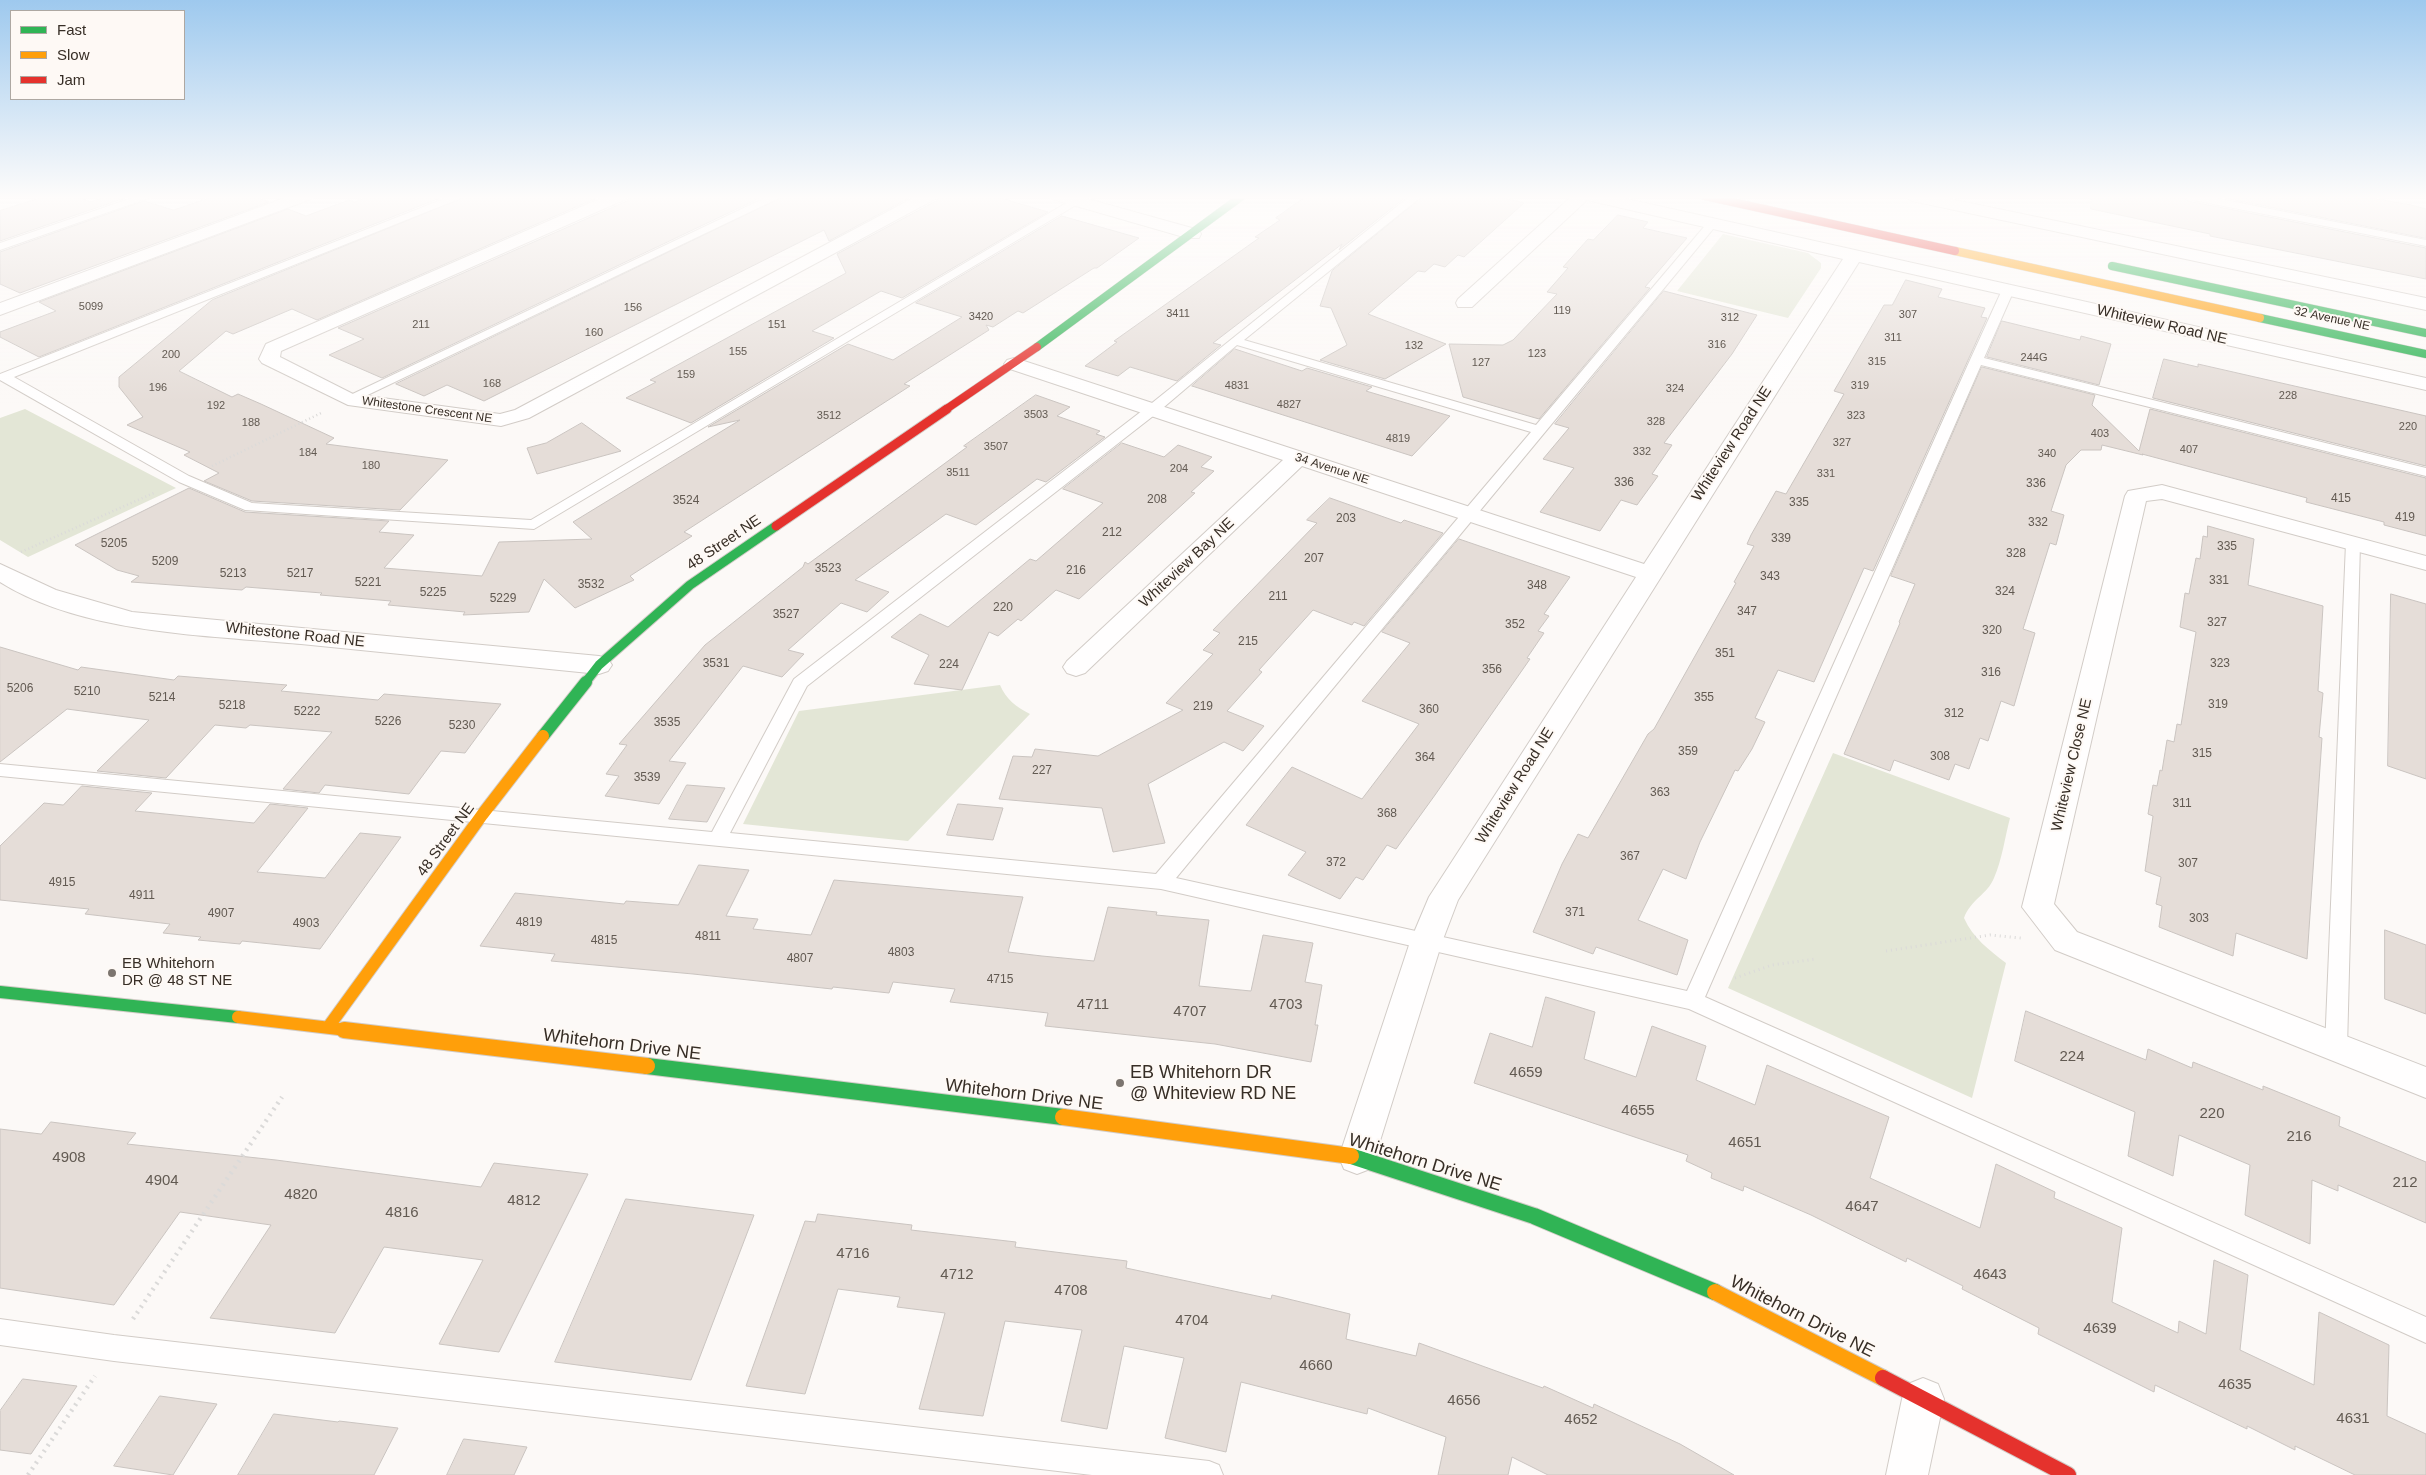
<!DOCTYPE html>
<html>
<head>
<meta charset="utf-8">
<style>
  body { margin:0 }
  #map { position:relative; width:2426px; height:1475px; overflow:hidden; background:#fcf9f7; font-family:Helvetica,sans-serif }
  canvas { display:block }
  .legend { position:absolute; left:10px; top:10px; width:175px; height:90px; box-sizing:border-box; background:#fef9f5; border:1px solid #aea8a2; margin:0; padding:6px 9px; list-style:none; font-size:15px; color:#372e26 }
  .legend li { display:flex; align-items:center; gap:10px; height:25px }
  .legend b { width:25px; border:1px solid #aea8a2 }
</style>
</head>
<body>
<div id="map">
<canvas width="2426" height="1475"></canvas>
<ul class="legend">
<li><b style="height:6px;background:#30b455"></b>Fast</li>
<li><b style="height:6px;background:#ff9f0a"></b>Slow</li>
<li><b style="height:6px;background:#e5322d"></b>Jam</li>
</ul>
</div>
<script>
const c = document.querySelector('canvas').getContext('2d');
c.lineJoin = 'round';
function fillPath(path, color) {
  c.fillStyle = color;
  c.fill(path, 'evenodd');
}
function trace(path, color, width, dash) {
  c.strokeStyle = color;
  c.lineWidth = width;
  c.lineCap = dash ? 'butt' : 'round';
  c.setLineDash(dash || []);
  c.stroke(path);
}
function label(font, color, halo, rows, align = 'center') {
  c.font = font + ' Helvetica,sans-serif';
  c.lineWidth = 4;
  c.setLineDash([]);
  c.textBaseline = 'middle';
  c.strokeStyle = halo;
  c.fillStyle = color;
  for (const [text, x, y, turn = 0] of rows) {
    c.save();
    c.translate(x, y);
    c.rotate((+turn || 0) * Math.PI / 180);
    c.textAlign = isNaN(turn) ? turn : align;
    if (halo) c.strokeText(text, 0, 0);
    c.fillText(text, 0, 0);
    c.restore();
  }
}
fillPath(new Path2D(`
  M1723,234L1808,253L1821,263V268L1788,318L1677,291Z
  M25,409L176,488L28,557L0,540V418Z
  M1000,685C1006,699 1016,707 1030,714L908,841L743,824L799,711Z
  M1833,753L2010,818C2005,837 2002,860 1994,878C1987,895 1971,899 1964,918C1973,938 1989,950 2006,963L1972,1098L1728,988Z`), '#e3e6d6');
const building = new Path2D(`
  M46,196H76L90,202L108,196H131L0,241V211Z
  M215,196H254L269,202L20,293L0,284V252L144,201L173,210Z
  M369,196H445L39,357L0,337V332L56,311L39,302L288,209L306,216L349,200L354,202Z
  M468,196H601L317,320L292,309L233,334L226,331L179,371L232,397L238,394L261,404L334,438L326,444L448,460L400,510L252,501L204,481L219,473L184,455L190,452L127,425L143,417L119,387V377L212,300Z
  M630,196H764L382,378L329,355L364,339L338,328L627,201Z
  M785,196H913L829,241L824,230L484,401L447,385L424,396L396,384Z
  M939,196H994L1048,212L902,298L881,291L812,331L834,338L691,423L626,398L656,382L650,380L846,273L837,254L936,201Z
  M1307,196H1407L1339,250L1342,244L1213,343L1221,345L1177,381L1130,367L1118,376L1085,366L1117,342L1114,341L1259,238L1255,237L1280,220L1276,218Z
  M1424,196H1497L1524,203L1464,257L1458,255L1445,267L1434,264L1425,272L1418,271L1368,314L1446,344L1385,379L1320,360L1347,345L1331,308L1320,306L1332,271Z
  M2092,196H2181L2188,201L2426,248V279L2210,236V234L2091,209Z
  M2215,196H2361L2411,205L2426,209V238Z
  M1618,215L1648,222L1643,228L1687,238L1645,287L1650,288L1539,419L1463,397L1449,344L1503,345L1513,340L1557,294L1547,292L1568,268L1563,267L1588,239L1593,240Z
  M1062,216L1139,238L1097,268H1094L1023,313L1018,311L993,327L986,325L989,330L904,384L910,386L684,532L692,536L630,576L634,580L575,608L544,579L529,612L463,615L465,612L388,605L391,601L320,595L322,593L246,587L242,590L131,582L139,576L117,570L75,545L189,488L245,512L389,521L379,532L414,535L384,568L482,576L499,542L592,539L573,522L740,420L708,427L848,344L893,360L962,317L916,303Z
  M1906,280L1942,289L1938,297L1985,308L1981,317L1987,318L1873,571L1864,568L1814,682L1778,670L1755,718L1765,722L1752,749L1738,771L1735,770L1700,842L1686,879L1663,869L1638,920L1688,940L1677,975L1596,947L1593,954L1533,932L1562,864L1578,834L1588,838L1648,734L1654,729L1736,583L1734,582L1754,546L1747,544L1751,535L1776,491L1786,494L1844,394L1834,391L1884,305H1892Z
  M1664,291L1757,315L1732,354L1664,443L1672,445L1652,474L1658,476L1637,505L1621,500L1600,531L1540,512L1574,468L1543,459L1569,428L1555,424Z
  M2002,321L2080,340L2081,336L2111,344L2099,385L1987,357Z
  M1235,349L1302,371L1307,368L1372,387L1366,391L1450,416L1412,456L1192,386Z
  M2164,359L2198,367V364L2426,416V466L2153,398Z
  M1982,367L2095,395L2092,405L2139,451L2150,409L2426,478V536L2384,525V522L2306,502L2307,498L2142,454L2143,455L2102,445L2101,450H2081L2066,465L2051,511L2064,515L2056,545L2050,543L2023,629L2035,633L2014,706L2001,701L1988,741L1980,738L1969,769L1955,764L1949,780L1894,760L1890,771L1844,754L1900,623L1899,622L1915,584L1891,576Z
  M1036,395L1070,407L1057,416L1100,431L1096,434L1105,437L1046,482L1037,479L976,525L946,514L855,580L889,592L867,612L841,603L788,650L804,654L782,677L743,666L669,761L686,763L659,804L605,796L619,776L606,774L627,745L619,744L705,645L803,567L805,562L808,564L838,542L967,447L964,446Z
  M582,423L621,451L537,474L527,448L546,443Z
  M1122,443L1164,457L1178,445L1212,457L1201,467L1214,471L1191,492L1195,493L1079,599L1056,590L1021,621L1018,619L998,636L989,632L962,690L914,684L929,655L891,637L920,614L948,627L1030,559L1036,561L1103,503L1063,489Z
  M1330,498L1401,523L1404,520L1443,533L1364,626L1354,622L1352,625L1313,610L1259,670L1262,672L1227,711L1264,726L1243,751L1224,742L1148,784L1165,843L1113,852L1102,808L999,799L1013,756L1032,757L1035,749L1098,756L1183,710L1166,703L1213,654L1203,650L1220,633L1213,630L1317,523L1307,520Z
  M2208,526L2254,539L2248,585L2323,606L2318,691L2323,693L2319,737L2322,738L2307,959L2236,933L2233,956L2159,927L2162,906L2156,904L2161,877L2145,871L2153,816L2148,814L2153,785L2157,786L2160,770L2162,771L2167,740L2174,742L2177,724L2181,725L2196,632L2180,627L2185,593L2189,594L2196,558L2200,559L2203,536L2207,537Z
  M1459,539L1570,577L1544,614L1549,616L1538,631L1544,633L1527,658L1530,659L1435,795L1396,849L1387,845L1363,880L1356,877L1340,899L1288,875L1306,852L1246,825L1292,767L1362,799L1419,724L1362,701L1410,643L1382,632Z
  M2391,594L2426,604V779L2388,766Z
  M0,647L78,670L81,667L174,680L178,676L287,685L281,691L378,700L384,694L501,704L465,753L441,751L409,794L325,785L319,793L283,789L332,732L250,725L246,728L215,725L166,778L97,771L149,720L67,709L0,762Z
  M687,785L725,788L707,822L669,819Z
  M82,786L152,793L135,811L254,823L270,804L308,808L257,872L325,878L360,833L401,837L320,949L242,941L240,944L198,940L201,937L163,933L170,924L85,914L89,909L0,900V846L44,803L63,805Z
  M958,804L1003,808L993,840L947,835Z
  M699,865L749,870L726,916L758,919L753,929L811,935L834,880L1023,897L1008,952L1042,956L1094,961L1108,907L1157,912L1156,915L1209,920L1199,986L1251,991L1263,935L1313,943L1305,982L1322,985L1315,1025H1318L1311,1062L1215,1044L1045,1026L1048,1013L950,1002L955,989L893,982L889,993L833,987L832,989L693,974L551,961L555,954L480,946L515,893L624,904L626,901L678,905Z
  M2385,930L2426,945V1014L2385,999Z
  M1546,997L1595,1012L1584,1059L1636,1077L1652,1026L1706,1046L1696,1080L1755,1105L1767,1065L1889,1117L1870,1178L1980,1228L1996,1164L2055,1192L2054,1198L2122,1228L2112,1302L2178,1333L2179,1321L2206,1334L2214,1260L2248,1275L2240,1350L2314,1385L2319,1312L2389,1345L2387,1416L2426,1434V1475H2355L2295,1446V1450L2247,1426V1429L2155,1385L2154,1392L2038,1334L2039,1328L1962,1289L1963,1286L1907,1258L1906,1262L1811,1215L1744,1186L1743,1191L1711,1178L1712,1173L1686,1161L1688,1155L1474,1083L1490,1033L1532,1047Z
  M2026,1011L2146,1060L2148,1049L2192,1068L2193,1062L2263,1090V1086L2340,1117L2339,1126L2426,1162V1223L2338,1185V1191L2312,1180L2310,1244L2245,1215L2250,1165L2179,1135L2173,1176L2128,1156L2135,1112L2015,1061Z
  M51,1122L136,1133L127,1144L276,1160L481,1187L494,1163L588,1174L499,1352L439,1344L483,1260L384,1247L335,1333L210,1318L271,1225L180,1212L114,1305L0,1288V1129L41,1134Z
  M626,1199L754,1215L691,1380L555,1362Z
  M818,1214L912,1225L911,1230L1016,1242L1015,1247L1127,1261L1126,1268L1271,1299L1272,1295L1350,1314L1346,1339L1416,1356L1419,1343L1543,1388L1544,1386L1593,1408L1594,1404L1680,1444L1734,1475H1548L1512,1457L1508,1475H1438L1446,1437L1368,1408L1367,1414L1241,1382L1226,1452L1165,1438L1184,1358L1124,1346L1107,1429L1061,1421L1082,1330L1005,1321L983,1416L919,1409L945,1313L897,1307L900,1297L838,1289L805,1394L746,1386L805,1221L815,1222Z
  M23,1379L77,1386L31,1454L0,1450V1411Z
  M160,1396L217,1404L173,1475L114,1466Z
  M274,1414L338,1422L339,1421L398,1428L374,1475H238Z
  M464,1439L527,1447L514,1475H447Z`);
fillPath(building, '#e5ddd8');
trace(building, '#cac4c0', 1);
const lane = new Path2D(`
  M138,196H154L0,250V243Z
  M451,196H466L14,377L189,476L252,503L531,520L1078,196H1091L534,529L245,510L179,482L0,380V374Z
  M769,196H783L353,402L348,403L342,399Z
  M1410,196H1422L1244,340L1536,425L1709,221H1717L1718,223L1176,878L1687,991L1970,360L2002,290L2004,288H2012L2014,290L1984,358L2426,468V476L1981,365L1705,997L2426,1317V1343L1689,1009L1161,889L0,776V764L712,832L794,679L1147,407ZM1237,345L1531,432L1156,874L730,833L807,686L1157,413Z
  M2183,196H2205L2426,240V246L2188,199Z
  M2353,539L2360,543L2347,1048L2344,1055L2336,1057L2328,1055L2325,1048L2346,543Z
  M0,1319L114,1335L1209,1461L1219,1465L1223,1475H1092L114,1361L0,1345Z`);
const street = new Path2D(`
  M290,196H313L311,199L0,315V303Z
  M606,196H628L626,199L281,351L280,357L353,394L500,414L515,410L917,196H937L935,199L529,418L501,426L348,405L262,363L259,359L266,344Z
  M1050,196H1077L1199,230L1201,234L1199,238H1187L1052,199Z
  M1572,196H1614L2426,378V390L1859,262L1458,900L1442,942L1375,1157L1370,1169L1357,1174L1344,1169L1339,1157L1410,942L1429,897L1636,577L1302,466L1085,673L1076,676L1067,673L1063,667L1067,661L1283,460L1007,368L1004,364L1007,360L1014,358L1021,360L1644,564L1843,259L1587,200L1472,307H1458L1456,303L1458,299Z
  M1904,196H1936L2426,298V310L1912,201Z
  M2162,485L2426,556V570L2162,499L2146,501L2054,904L2077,932L2426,1067V1098L2055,950L2022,907L2125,496L2128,491Z
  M0,564L56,590L132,612L599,656L608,659L612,665L608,671L599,674C500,664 400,654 301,644C205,635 83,634 0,582Z
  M1923,1378L1938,1384L1944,1399L1928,1475H1886L1902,1399L1908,1384Z`);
const fastFar3 = new Path2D(`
  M2112,266L2426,333
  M2260,318L2426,354
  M1037,347L1242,196`);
const fastFar2 = new Path2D(`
  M585,683L599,665L690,585L776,526`);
const fastFar1 = new Path2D(`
  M543,736L586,682
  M0,992L238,1017`);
const fast = new Path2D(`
  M647,1066L1063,1117
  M1351,1156L1534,1216L1715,1292`);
const slowFar2 = new Path2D(`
  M1955,251L2260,318`);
const slowFar1 = new Path2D(`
  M238,1017L355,1031
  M329,1026L482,815L543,736`);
const slow = new Path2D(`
  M344,1030L647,1066
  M1063,1117L1351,1156
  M1715,1292L1883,1378`);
const jamFar2 = new Path2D(`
  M1705,196L1955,251
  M945,410L1037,347`);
const jamFar1 = new Path2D(`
  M776,526L947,409`);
const jam = new Path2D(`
  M1883,1378L2068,1475`);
trace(lane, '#d2ccc7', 2);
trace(street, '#d2ccc7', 2);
trace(fastFar3, '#d2ccc7', 9);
trace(fastFar2, '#d2ccc7', 11);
trace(fastFar1, '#d2ccc7', 14);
trace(fast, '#d2ccc7', 18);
trace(slowFar2, '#d2ccc7', 9);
trace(slowFar1, '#d2ccc7', 14);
trace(slow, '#d2ccc7', 18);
trace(jamFar2, '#d2ccc7', 9);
trace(jamFar1, '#d2ccc7', 11);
trace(jam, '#d2ccc7', 18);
trace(new Path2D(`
  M212,466L321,413
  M21,552L156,492`), '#dbdad9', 2.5, [1, 3]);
trace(new Path2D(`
  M1886,951L1990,935L2021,938
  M1735,978L1772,965L1816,959`), '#dbdad9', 3, [1, 4]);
trace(new Path2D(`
  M133,1319L282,1097
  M28,1475L95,1376`), '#dbdad9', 4.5, [2, 5]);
fillPath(lane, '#fffefe');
fillPath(street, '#fffefe');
trace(fastFar3, '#30b455', 8);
trace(fastFar2, '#30b455', 9);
trace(fastFar1, '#30b455', 12);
trace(fast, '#30b455', 16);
trace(slowFar2, '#ff9f0a', 8);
trace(slowFar1, '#ff9f0a', 12);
trace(slow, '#ff9f0a', 16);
trace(jamFar2, '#e5322d', 8);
trace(jamFar1, '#e5322d', 9);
trace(jam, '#e5322d', 16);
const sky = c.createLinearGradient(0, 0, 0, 403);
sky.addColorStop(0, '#9ec9ee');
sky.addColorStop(0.49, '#fefcfb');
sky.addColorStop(1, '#fefcfb00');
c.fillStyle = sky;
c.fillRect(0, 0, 2426, 403);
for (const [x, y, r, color] of [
  [112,973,5,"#7c756f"],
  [1120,1083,5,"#7c756f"]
]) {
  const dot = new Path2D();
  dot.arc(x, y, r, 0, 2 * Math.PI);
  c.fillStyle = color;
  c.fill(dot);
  trace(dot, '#fef9f5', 2);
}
label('11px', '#625a52', null, [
  ["5099",91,307],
  ["156",633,308],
  ["119",1562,311],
  ["3411",1178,314],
  ["307",1908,315],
  ["3420",981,317],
  ["312",1730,318],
  ["211",421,325],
  ["151",777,325],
  ["160",594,333],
  ["311",1893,338],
  ["316",1717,345],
  ["132",1414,346],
  ["155",738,352],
  ["123",1537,354],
  ["200",171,355],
  ["244G",2034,358],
  ["315",1877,362],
  ["127",1481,363],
  ["159",686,375],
  ["168",492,384],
  ["4831",1237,386],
  ["319",1860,386],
  ["196",158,388],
  ["324",1675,389],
  ["228",2288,396],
  ["4827",1289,405],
  ["192",216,406],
  ["3503",1036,415],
  ["3512",829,416],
  ["323",1856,416],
  ["328",1656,422],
  ["188",251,423],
  ["220",2408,427],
  ["403",2100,434],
  ["4819",1398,439],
  ["327",1842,443],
  ["3507",996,447],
  ["407",2189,450],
  ["332",1642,452],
  ["184",308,453],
  ["340",2047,454],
  ["180",371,466],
  ["204",1179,469],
  ["3511",958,473],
  ["331",1826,474]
]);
label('12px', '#372e26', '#fef9f5', [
  ["32 Avenue NE",2332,319,12],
  ["Whitestone Crescent NE",427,410,8],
  ["34 Avenue NE",1332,469,18]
]);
label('12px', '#625a52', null, [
  ["336",1624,483],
  ["336",2036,484],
  ["415",2341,499],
  ["208",1157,500],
  ["3524",686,501],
  ["335",1799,503],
  ["419",2405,518],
  ["203",1346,519],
  ["332",2038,523],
  ["212",1112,533],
  ["339",1781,539],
  ["5205",114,544],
  ["335",2227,547],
  ["328",2016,554],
  ["207",1314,559],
  ["5209",165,562],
  ["3523",828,569],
  ["216",1076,571],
  ["5213",233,574],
  ["5217",300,574],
  ["343",1770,577],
  ["331",2219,581],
  ["5221",368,583],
  ["3532",591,585],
  ["348",1537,586],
  ["324",2005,592],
  ["5225",433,593],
  ["211",1278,597],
  ["5229",503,599],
  ["220",1003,608],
  ["347",1747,612],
  ["3527",786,615],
  ["327",2217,623],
  ["352",1515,625],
  ["320",1992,631],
  ["215",1248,642],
  ["351",1725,654],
  ["3531",716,664],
  ["323",2220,664],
  ["224",949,665],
  ["356",1492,670],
  ["316",1991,673],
  ["5206",20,689],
  ["5210",87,692],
  ["5214",162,698],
  ["355",1704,698],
  ["319",2218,705],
  ["5218",232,706],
  ["219",1203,707],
  ["360",1429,710],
  ["5222",307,712],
  ["312",1954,714],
  ["5226",388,722],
  ["3535",667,723],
  ["5230",462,726],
  ["359",1688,752],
  ["315",2202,754],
  ["308",1940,757],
  ["364",1425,758],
  ["227",1042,771],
  ["3539",647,778],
  ["363",1660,793],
  ["311",2182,804],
  ["368",1387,814],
  ["367",1630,857],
  ["372",1336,863],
  ["307",2188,864],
  ["4915",62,883],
  ["4911",142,896],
  ["371",1575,913],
  ["4907",221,914],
  ["303",2199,919],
  ["4819",529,923],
  ["4903",306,924],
  ["4811",708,937],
  ["4815",604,941],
  ["4803",901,953],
  ["4807",800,959],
  ["4715",1000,980]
]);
label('15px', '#372e26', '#fef9f5', [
  ["Whiteview Road NE",2162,325,13],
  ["Whiteview Road NE",1732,444,-57],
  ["48 Street NE",724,543,-34],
  ["Whiteview Bay NE",1187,563,-43],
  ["Whitestone Road NE",295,635,6],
  ["Whiteview Close NE",2072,765,-77],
  ["Whiteview Road NE",1515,786,-58],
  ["48 Street NE",446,840,-54]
]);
label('15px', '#372e26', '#fef9f5', [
  ["EB Whitehorn",122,964],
  ["DR @ 48 ST NE",122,981]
], 'left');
label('15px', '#625a52', null, [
  ["4711",1093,1005],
  ["4703",1286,1005],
  ["4707",1190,1012],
  ["224",2072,1057],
  ["4659",1526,1073],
  ["4655",1638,1111],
  ["220",2212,1114],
  ["216",2299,1137],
  ["4651",1745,1143],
  ["4908",69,1158],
  ["4904",162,1181],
  ["212",2405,1183],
  ["4820",301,1195],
  ["4812",524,1201],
  ["4647",1862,1207],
  ["4816",402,1213],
  ["4716",853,1254],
  ["4712",957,1275],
  ["4643",1990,1275],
  ["4708",1071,1291],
  ["4704",1192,1321],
  ["4639",2100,1329],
  ["4660",1316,1366],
  ["4635",2235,1385],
  ["4656",1464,1401],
  ["4631",2353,1419],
  ["4652",1581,1420]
]);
label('18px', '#372e26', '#fef9f5', [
  ["Whitehorn Drive NE",622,1045,7],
  ["Whitehorn Drive NE",1024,1095,7],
  ["Whitehorn Drive NE",1425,1163,17],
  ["Whitehorn Drive NE",1802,1317,27]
]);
label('18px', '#372e26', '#fef9f5', [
  ["EB Whitehorn DR",1130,1073],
  ["@ Whiteview RD NE",1130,1094]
], 'left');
</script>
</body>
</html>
